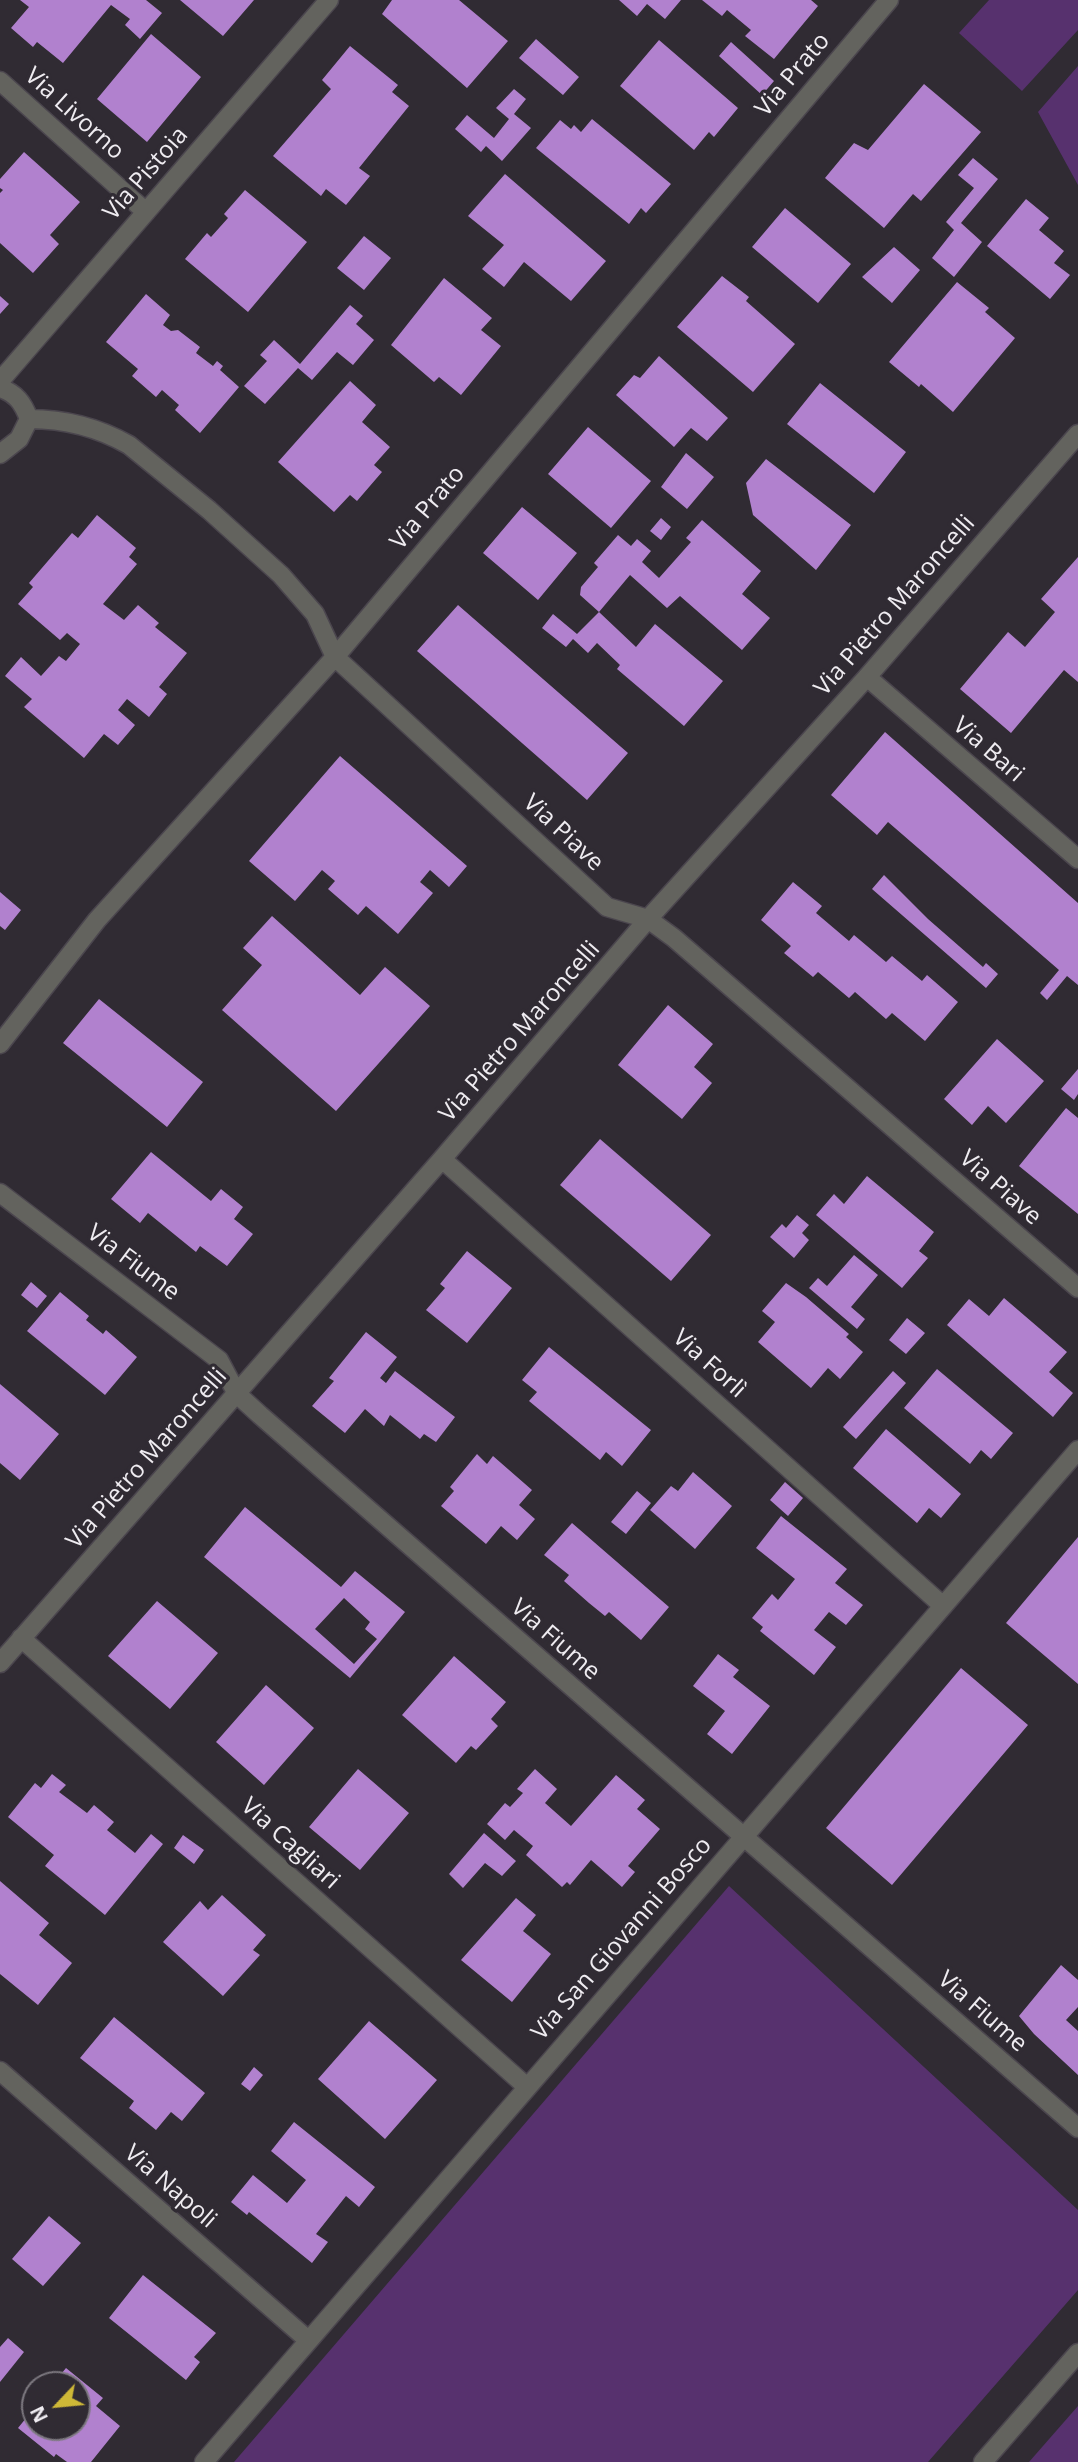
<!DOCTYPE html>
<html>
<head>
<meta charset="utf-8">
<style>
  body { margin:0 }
  #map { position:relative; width:1078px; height:2462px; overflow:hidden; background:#302b33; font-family:"Open Sans",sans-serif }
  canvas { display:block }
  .north { position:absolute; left:21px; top:2371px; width:70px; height:70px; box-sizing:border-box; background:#302b33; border:2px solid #7c787f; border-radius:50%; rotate:244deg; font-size:19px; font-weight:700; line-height:28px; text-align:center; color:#efecf1 }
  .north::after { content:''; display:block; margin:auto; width:24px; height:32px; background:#ceb837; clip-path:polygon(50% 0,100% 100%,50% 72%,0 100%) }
</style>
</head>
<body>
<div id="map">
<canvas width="1078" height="2462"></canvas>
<div class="north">N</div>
</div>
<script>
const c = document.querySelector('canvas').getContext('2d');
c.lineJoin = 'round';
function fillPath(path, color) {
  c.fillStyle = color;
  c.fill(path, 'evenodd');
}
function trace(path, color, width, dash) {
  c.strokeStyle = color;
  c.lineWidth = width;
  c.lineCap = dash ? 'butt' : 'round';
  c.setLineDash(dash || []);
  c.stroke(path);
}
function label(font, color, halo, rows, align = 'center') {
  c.font = font + ' "Open Sans",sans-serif';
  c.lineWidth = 7;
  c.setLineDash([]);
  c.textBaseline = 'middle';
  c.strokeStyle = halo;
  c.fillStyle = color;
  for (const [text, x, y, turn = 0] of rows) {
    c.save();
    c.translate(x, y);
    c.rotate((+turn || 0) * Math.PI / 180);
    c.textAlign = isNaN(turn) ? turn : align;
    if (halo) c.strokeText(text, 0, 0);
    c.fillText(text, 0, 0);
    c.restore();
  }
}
fillPath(new Path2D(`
  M989,0H1078V30L1022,91L959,33Z
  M1078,66V185L1038,112Z
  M729,1886L1078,2210V2290L928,2462H234Z
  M1078,2406V2462H1029Z`), '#57316e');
fillPath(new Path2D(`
  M20,0H146L162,13L140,39L125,25L130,19L111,5L63,63L37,42L33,47L11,28L29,7Z
  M180,0H254L223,36Z
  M392,0H459L508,41L467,88L382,14Z
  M619,0H681L665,19L647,4L637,16Z
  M702,0H811L818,6L774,59L745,36L751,30L727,10L722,16Z
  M151,34L201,77L147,142L97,99Z
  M536,39L579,77L563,95L519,58Z
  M659,40L738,108L714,137L709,132L694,150L620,86Z
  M731,42L774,81L762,95L719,56Z
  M350,46L398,85L392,92L409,106L359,168L370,176L346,205L326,189L321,196L273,156L331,89L322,80Z
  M924,84L981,132L921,201L913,194L884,228L825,178L854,143L868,150Z
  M514,89L526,99L514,114L531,128L502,161L486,146L481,152L455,129L467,115L494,138L509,119L496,108Z
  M592,119L671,184L646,213L641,208L629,224L536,148L560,120L571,129L574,125L581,132Z
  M24,152L80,202L50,235L59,244L33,273L0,243V193L3,190L0,188V179Z
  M973,158L998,179L961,223L982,242L954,277L932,258L954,230L946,222L974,188L958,175Z
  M505,174L606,261L571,301L524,262L504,287L482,269L504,245L468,216Z
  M245,190L307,242L248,312L185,259L207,233L211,237L228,218L224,214Z
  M1026,199L1049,218L1039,230L1064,251L1054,263L1070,275L1050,299L987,246Z
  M785,208L851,264L818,303L752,247Z
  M364,236L391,258L364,290L337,268Z
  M894,247L920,270L892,303L862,277Z
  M722,276L749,297L746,301L795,344L753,392L677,327Z
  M444,278L492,318L481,330L501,346L461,395L439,377L434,382L391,345Z
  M957,282L989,308L985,312L1015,338L953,412L921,384L919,387L889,362Z
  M146,294L170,315L163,325L171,331L178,330L200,347L196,353L213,366L217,361L223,366L220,370L239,387L200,433L175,410L179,405L162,390L156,397L132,376L138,369L106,342Z
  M0,296L9,304L0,314Z
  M350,305L363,316L356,324L374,340L353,365L337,352L312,380L298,368L265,404L244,386L267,361L260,355L274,340L300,364Z
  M659,356L728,418L707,441L691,428L674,447L616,395L634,375L640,378Z
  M350,381L376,405L362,422L390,447L374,465L382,472L357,501L350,495L334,512L278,462Z
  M820,383L906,452L874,493L787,424Z
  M588,427L651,481L611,528L548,474Z
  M686,453L714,477L687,509L661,487Z
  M766,459L851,525L816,570L753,515L746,483Z
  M522,507L577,553L538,600L483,553Z
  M97,515L136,548L129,557L137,564L103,604L124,620L138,605L159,623L155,627L187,653L159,687L167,694L149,717L127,699L118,710L135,725L118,745L104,734L84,758L24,707L32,699L5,676L21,657L41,676L59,656L66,661L80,644L67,633L60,640L18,604L33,587L29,583L72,533L78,538Z
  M661,518L671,527L661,540L650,531Z
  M702,520L761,571L742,594L770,618L742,650L680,596L667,608L630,575L599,612L580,595L581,587L598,567L594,563L618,535L631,546L637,539L651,551L642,562L659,578L691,542L686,538Z
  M1078,557V682L1064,670L1011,733L960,689L1008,632L1025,647L1055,612L1041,599Z
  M458,605L628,753L587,800L417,651Z
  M599,612L636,647L655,624L723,681L684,726L617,669L620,665L597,643L588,653L573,639L566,647L542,628L553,614L577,634Z
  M885,732L1078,903V985L1067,976L1047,1000L1040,993L1059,970L888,822L877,835L831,795Z
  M340,756L467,866L449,887L430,870L420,882L433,893L398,934L366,906L358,915L328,889L335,881L322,870L295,901L249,861Z
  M884,875L928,919L983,967L986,963L998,974L986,988L872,889Z
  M793,882L822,906L816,913L849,941L854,935L886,962L892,956L922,981L927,975L958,1002L925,1041L892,1013L886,1019L855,992L849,998L818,972L813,977L784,953L791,946L761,920Z
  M0,892L21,910L5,930L0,926Z
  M272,916L360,995L385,967L430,1006L336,1111L222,1010L262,965L243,948Z
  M99,999L203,1082L167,1127L63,1043Z
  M668,1005L713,1044L694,1067L712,1083L682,1119L618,1065Z
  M997,1039L1044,1081L1006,1123L988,1106L972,1125L944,1099Z
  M1078,1069V1094L1074,1100L1061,1089Z
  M1066,1108L1078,1118V1214L1019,1166Z
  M600,1139L711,1235L671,1281L560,1185Z
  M151,1152L211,1201L221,1189L243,1207L234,1219L253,1234L227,1266L200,1246L196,1252L148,1213L140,1223L111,1199Z
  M867,1176L934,1232L919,1251L928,1258L902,1288L816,1215L834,1194L844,1204Z
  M797,1215L809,1225L802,1233L809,1240L794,1258L770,1237L782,1224L786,1228Z
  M467,1251L512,1288L467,1343L426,1310L445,1288L440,1284Z
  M854,1255L878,1275L851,1307L865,1319L857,1329L809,1288L818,1278L827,1286Z
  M31,1282L47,1296L37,1308L21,1295Z
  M786,1283L806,1297L849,1334L846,1337L863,1352L840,1379L828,1368L811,1388L758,1342L775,1322L762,1311Z
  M60,1292L89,1316L86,1320L103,1334L106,1330L137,1357L105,1395L27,1331Z
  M1004,1298L1067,1352L1049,1372L1073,1393L1053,1417L947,1325L969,1299L989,1316Z
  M907,1318L925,1333L906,1354L889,1340Z
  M366,1332L397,1357L380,1378L386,1383L395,1371L455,1417L436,1442L424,1434L420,1439L390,1415L384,1426L365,1409L345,1433L312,1406L334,1381L329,1378Z
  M549,1347L651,1430L622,1466L606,1452L600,1460L529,1401L537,1392L522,1380Z
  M937,1369L1013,1433L991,1459L981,1450L970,1464L904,1408Z
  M893,1371L906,1383L856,1439L843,1427Z
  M0,1384L59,1434L20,1480L0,1463Z
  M886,1429L961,1494L941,1518L929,1508L917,1523L853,1468Z
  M477,1454L487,1464L493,1456L532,1490L519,1505L535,1519L517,1540L501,1526L486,1544L441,1506L454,1491L450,1487Z
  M693,1472L732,1506L695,1549L650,1510L671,1486L678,1491Z
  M785,1482L803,1498L788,1516L770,1500Z
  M637,1491L651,1503L626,1534L611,1522Z
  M245,1507L341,1587L355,1571L405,1612L350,1678L204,1557ZM344,1598L370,1622L365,1629L377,1639L354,1664L315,1629Z
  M781,1516L847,1569L835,1583L863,1605L846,1625L829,1612L814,1630L836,1647L814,1675L760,1631L763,1627L752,1618L772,1594L778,1600L795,1579L756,1548Z
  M572,1523L669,1607L641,1640L609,1612L605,1616L589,1603L564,1581L569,1575L544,1555Z
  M1078,1537V1684L1006,1623Z
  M157,1601L218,1653L170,1709L108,1656Z
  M718,1654L739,1670L733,1677L770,1706L732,1754L707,1734L725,1711L693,1686Z
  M454,1656L506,1702L491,1719L498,1726L476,1750L471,1746L456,1763L402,1715Z
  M961,1668L1028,1725L892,1885L826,1828Z
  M266,1685L314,1728L264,1785L216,1742Z
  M358,1769L409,1813L360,1870L309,1827Z
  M535,1769L557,1789L545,1803L571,1826L616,1775L645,1800L637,1809L660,1829L628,1866L635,1872L622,1887L591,1860L570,1885L567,1882L562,1887L526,1855L533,1846L514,1830L505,1840L487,1824L505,1803L510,1807L523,1793L517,1789Z
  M52,1774L66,1785L59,1792L87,1813L94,1805L114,1822L107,1830L135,1853L151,1834L163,1844L105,1915L45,1866L54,1855L8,1817L35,1783L41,1788Z
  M484,1833L516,1861L502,1876L485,1863L463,1888L449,1874Z
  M183,1835L204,1850L194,1864L174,1848Z
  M0,1881L49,1923L39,1935L72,1963L38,2005L0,1974Z
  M222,1895L266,1935L253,1950L260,1955L223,1996L163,1942L200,1901L208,1910Z
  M516,1898L536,1915L523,1931L551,1954L512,2002L461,1960Z
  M1061,1965L1078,1980V2007L1066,2020L1078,2031V2075L1034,2034L1019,2016Z
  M114,2017L205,2093L182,2121L171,2112L156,2130L129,2108L134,2101L80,2058Z
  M369,2021L437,2080L385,2139L318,2079Z
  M254,2067L263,2075L250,2091L241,2084Z
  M294,2122L375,2187L359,2207L346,2196L316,2234L328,2242L312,2263L249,2212L247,2215L231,2202L253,2175L287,2203L306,2180L271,2151Z
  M49,2216L81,2243L43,2286L12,2259Z
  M143,2275L216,2333L194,2357L200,2362L186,2380L109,2318Z
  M8,2338L24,2352L0,2382V2347Z
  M66,2368L103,2398L96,2406L120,2426L91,2462H67L56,2454L54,2457L18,2428L35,2407V2427H77V2385H52Z`), '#b181ce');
const street = new Path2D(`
  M0,81L146,212
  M0,381L329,0
  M0,388C16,393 23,403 29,419L19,439L0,454
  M29,419C64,419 99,428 129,445L209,510L281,575L315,614L335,657L607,907L648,919L674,938L1078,1288
  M867,677L1078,859
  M0,1044L97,920L335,657L889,0
  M442,1159L942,1605
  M0,1193L219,1360L237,1394L260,1415L1078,2128
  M21,1638L527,2087
  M0,1663L442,1159L648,919L867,677L1078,434
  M0,2071L308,2340
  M204,2462L1078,1450
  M983,2462L1078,2353`);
trace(street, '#4b464e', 21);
trace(street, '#63635e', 18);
label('24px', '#efecf1', '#302b33', [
  ["Via Prato",793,75,-50],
  ["Via Livorno",74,114,42],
  ["Via Pistoia",146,174,-49],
  ["Via Prato",428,508,-50],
  ["Via Pietro Maroncelli",895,606,-49],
  ["Via Bari",988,750,41],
  ["Via Piave",563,833,43],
  ["Via Pietro Maroncelli",520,1032,-49],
  ["Via Piave",1000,1188,41],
  ["Via Fiume",133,1263,37],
  ["Via Forlì",709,1364,42],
  ["Via Pietro Maroncelli",147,1459,-49],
  ["Via Fiume",555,1640,41],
  ["Via Cagliari",290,1844,42],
  ["Via San Giovanni Bosco",622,1939,-49],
  ["Via Fiume",982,2012,41],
  ["Via Napoli",170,2187,41]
]);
</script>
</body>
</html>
